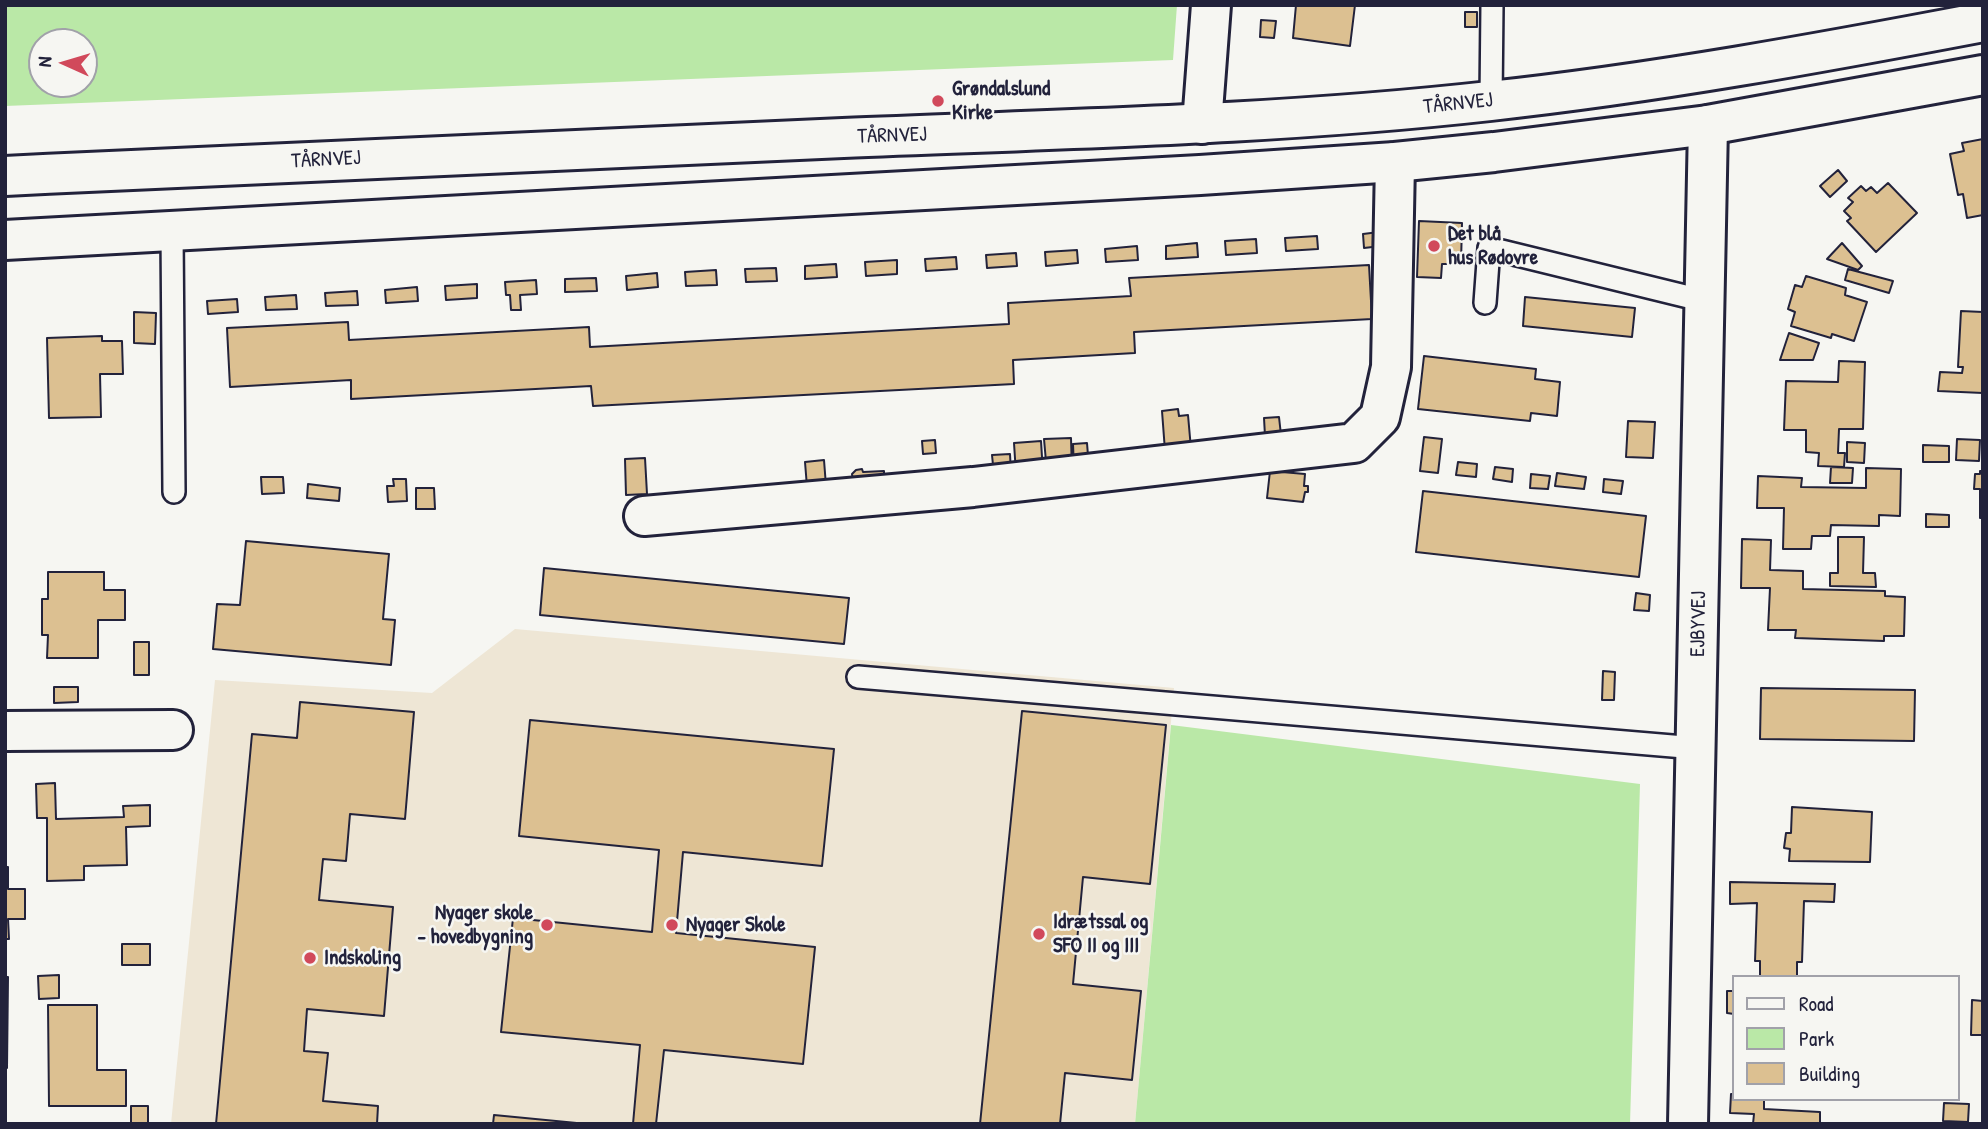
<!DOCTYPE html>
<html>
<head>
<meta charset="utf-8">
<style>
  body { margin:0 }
  #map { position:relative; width:1988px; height:1129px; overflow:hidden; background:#f6f6f2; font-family:"Patrick Hand",sans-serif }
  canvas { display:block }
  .frame { position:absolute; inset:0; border:7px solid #22223b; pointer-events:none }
  .legend { position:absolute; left:1732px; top:975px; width:228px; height:126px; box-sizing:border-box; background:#f6f6f2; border:2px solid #a1a1a9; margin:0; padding:9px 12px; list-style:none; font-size:21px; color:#22223b }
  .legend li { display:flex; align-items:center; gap:14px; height:35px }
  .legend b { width:35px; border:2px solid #a1a1a9 }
  .north { position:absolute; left:28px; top:28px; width:70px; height:70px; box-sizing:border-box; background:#f6f6f2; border:2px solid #a1a1a9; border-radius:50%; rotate:274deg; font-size:19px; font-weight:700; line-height:28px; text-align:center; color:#22223b }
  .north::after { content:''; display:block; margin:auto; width:24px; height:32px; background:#d1495b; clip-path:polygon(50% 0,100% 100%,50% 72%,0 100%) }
</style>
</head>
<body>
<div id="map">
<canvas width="1988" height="1129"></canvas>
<div class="frame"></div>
<ul class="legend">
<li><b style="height:9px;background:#f6f6f2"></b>Road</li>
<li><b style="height:19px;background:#bae8a7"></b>Park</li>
<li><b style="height:19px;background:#dcc091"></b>Building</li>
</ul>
<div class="north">N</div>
</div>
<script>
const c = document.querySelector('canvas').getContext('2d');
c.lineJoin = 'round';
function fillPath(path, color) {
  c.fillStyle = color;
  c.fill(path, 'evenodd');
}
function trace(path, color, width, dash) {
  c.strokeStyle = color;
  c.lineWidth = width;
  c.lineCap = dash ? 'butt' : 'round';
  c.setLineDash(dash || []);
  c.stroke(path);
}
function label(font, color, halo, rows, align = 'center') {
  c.font = font + ' "Patrick Hand",sans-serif';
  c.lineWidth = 5;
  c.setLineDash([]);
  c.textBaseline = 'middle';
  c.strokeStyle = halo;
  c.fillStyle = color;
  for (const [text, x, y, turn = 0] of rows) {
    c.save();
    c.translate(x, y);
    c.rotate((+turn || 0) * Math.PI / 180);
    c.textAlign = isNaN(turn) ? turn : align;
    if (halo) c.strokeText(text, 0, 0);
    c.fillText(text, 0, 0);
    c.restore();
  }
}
fillPath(new Path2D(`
  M515,629L1174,688L1135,1124H171L215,680L432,693Z`), '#eee6d5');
fillPath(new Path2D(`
  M5,5H1177L1173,60L5,106ZM42,42H84V84H42Z
  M1171,725L1640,784L1630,1124H1135Z`), '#bae8a7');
const building = new Path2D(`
  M1296,5H1355L1350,46L1293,38Z
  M1465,12H1477V27H1465Z
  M1261,20L1276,21L1274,38L1260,37Z
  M1983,139V215L1967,218L1963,194L1958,195L1950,154L1964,151L1962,143Z
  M1838,170L1847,181L1830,197L1820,186Z
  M1888,183L1917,213L1876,252L1847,221L1851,218L1844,211L1853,202L1848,198L1861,186L1866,191L1871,187L1877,193Z
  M1419,221L1462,223L1461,264H1442L1441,278L1417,277Z
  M1379,232L1381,246L1364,248L1363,234Z
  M1317,236L1318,249L1286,251L1285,238Z
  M1256,239L1257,253L1226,255L1225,241Z
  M1197,243L1198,257L1166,259V246Z
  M1842,243L1862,266L1858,270L1827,259Z
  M1137,246L1138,260L1106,262L1105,249Z
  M1077,250L1078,263L1046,266L1045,252Z
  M1016,253L1017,266L987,268L986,255Z
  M956,257L957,269L926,271L925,259Z
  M897,260V274L866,276L865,262Z
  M836,264L837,277L805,279V266Z
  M1369,265L1372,319L1134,332L1135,353L1013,360L1014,384L593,406L591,386L351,399V380L230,387L227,328L348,322L349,340L589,327L590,347L1009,324L1008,303L1131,296L1129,278Z
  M776,268L777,281L746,282L745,269Z
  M1848,269L1893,281L1889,293L1845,280Z
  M716,270L717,285L686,286L685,272Z
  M657,273L658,287L627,290L626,276Z
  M1806,276L1846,288L1845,295L1867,302L1854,341L1832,334L1831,338L1791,326L1795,312L1788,309L1795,285L1802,287Z
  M596,278L597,291L565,292V279Z
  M536,280L537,294L520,295L521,310H511L510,295H506L505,282Z
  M477,284V298L446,300L445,286Z
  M417,287L418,301L386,303L385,290Z
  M357,291L358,305L326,306L325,293Z
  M296,295L297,309L266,310L265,297Z
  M1525,297L1635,308L1632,337L1523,326Z
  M237,299L238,312L208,314L207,301Z
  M1961,311L1983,312V393L1938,391L1940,372L1962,373L1963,367H1958Z
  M134,312L156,313L155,344L134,343Z
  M1789,333L1819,343L1813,360H1780Z
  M102,336V341H122L123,374H100L101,417L49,418L47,338Z
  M1424,356L1536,369L1535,379L1560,382L1557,416L1531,413L1530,421L1418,409Z
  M1839,361L1865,362L1863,429H1839L1838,453H1845L1844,467L1818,466L1819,453L1806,452V430H1784L1786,381L1838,382Z
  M1178,409L1179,416L1188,415L1191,449L1165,451L1162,411Z
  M1279,417L1281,435L1265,436L1264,418Z
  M1628,421L1655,422L1653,458L1626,457Z
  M1424,437L1442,439L1438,473L1420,471Z
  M1071,438L1072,471L1047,473L1044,439Z
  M1957,439L1980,440L1979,461L1956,460Z
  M935,440L936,453L923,454L922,441Z
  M1041,441L1043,473L1016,474L1014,443Z
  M1847,442L1865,443L1864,463L1847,462Z
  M1087,443L1089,468L1074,469L1073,444Z
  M1923,445L1949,446V462H1923Z
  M1010,454L1011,473L994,475L992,455Z
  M645,458L647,494L626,495L625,459Z
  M824,460L826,486L807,487L805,462Z
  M1458,462L1477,464L1476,477L1456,475Z
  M1495,467L1513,469L1512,482L1493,479Z
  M1831,467L1853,468L1852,483H1830Z
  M1866,468L1901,469L1900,516L1879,515V526L1831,525L1830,536H1812L1811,549H1783L1784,508H1757L1758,476L1802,478L1801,487L1866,488Z
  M862,469L863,472L884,471V485L853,481L852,474L856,470Z
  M1270,471L1305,474L1304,486H1308V492H1305L1303,502L1267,498Z
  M1980,471H1983V518H1980V489H1974L1975,474H1980Z
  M1557,473L1586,477L1584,489L1555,486Z
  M1531,474L1550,476L1548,489L1530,488Z
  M261,477H283L284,493L262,494Z
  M393,479H406L407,501L388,502L387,486H394Z
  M1604,479L1623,481L1621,494L1603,492Z
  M308,484L340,488L339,501L307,498Z
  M416,488H434L435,509H416Z
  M1423,491L1646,516L1639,577L1416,552Z
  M1926,514L1949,515V527H1926Z
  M1838,537H1864L1863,573H1875L1876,587L1830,586V573H1838Z
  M1742,539L1771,540L1770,570L1803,571V589L1885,591V596L1905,597L1904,636H1884V641L1795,638L1796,630H1768L1770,588H1741Z
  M246,541L389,554L383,619L395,620L391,665L213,649L217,604L240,605Z
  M544,568L849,598L844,644L540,615Z
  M48,572H104V590H125V620H98V658H47L48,635H42V599H48Z
  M1636,593L1650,595L1649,611L1634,610Z
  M134,642H149V675H134Z
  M1603,671L1615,672L1614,700H1602Z
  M54,687H78V702L54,703Z
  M1761,688L1915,690L1914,741L1760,739Z
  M300,702L414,712L405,819L350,814L346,861L323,859L319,900L393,907L384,1016L307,1009L304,1051L328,1053L323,1101L378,1106L377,1124H216L252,734L297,738Z
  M1022,711L1166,725L1150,884L1083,877L1073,984L1141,991L1132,1080L1065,1073L1060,1124H980Z
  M530,720L834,749L822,866L683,852L676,933L815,947L803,1064L664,1050L656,1124H633L640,1045L501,1032L513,918L652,932L659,850L519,836Z
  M55,783L56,819L124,817L123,806L150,805V826L126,827L127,865L84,866V880L47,881V818H37L36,784Z
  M1792,807L1872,812L1870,862L1789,861L1790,849L1784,848L1786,833H1791Z
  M5,867H8V889H25V919H8L9,939H5Z
  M1730,882L1835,884L1834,902L1804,901L1802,962H1797V977H1760V961H1755L1757,903L1730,904Z
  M122,944H150V965H122Z
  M59,975V998L39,999L38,976Z
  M5,977H8L7,1068H5Z
  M1727,991H1734V1014L1727,1013Z
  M1972,1000L1983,1001V1035H1971Z
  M48,1005H97V1070H126V1106H49Z
  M1731,1094H1734V1099H1764V1109L1820,1112V1124H1753L1754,1114L1730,1113Z
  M1944,1103L1969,1104L1968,1122L1943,1121Z
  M131,1106H148V1124H131Z
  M494,1115L587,1124H493Z`);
fillPath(building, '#dcc091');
trace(building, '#22223b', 2);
const lane = new Path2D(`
  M1491,101L1492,5
  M172,231L174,492
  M1485,303L1489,248L1705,301
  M858,677L1696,748`);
const street = new Path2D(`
  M1202,124L1211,5
  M644,516L973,487L1354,443L1380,417L1391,367L1395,162
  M5,731L173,730
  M1688,1124L1708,125`);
const secondary = new Path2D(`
  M5,176C284,162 563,149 843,138C1058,129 1275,125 1490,101C1655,83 1820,53 1983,22
  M5,240L1200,175L1395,162L1494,152L1708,125L1983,75`);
trace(lane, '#22223b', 26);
trace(street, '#22223b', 44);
trace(secondary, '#22223b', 44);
trace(lane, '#f6f6f2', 21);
trace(street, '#f6f6f2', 38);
trace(secondary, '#f6f6f2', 38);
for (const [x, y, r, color] of [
  [938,101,7,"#d1495b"],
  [1434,246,7,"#d1495b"],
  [547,925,7,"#d1495b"],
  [672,925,7,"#d1495b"],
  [1039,934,7,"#d1495b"],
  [310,958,7,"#d1495b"]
]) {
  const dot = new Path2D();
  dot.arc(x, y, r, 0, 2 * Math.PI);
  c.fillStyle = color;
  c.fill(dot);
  trace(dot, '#f6f6f2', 2.5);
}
label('bold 21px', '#22223b', '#f6f6f2', [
  ["Grøndalslund",952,89],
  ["Kirke",952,113],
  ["Det blå",1448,234],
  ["hus Rødovre",1448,258],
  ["Nyager skole",533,913,"right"],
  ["- hovedbygning",533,937,"right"],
  ["Idrætssal og",1053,922],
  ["SFO II og III",1053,946],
  ["Nyager Skole",686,925],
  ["Indskoling",324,958]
], 'left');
label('21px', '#22223b', '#f6f6f2', [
  ["TÅRNVEJ",1458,104,-6],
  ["TÅRNVEJ",892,136,-2],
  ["TÅRNVEJ",326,160,-3],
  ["EJBYVEJ",1699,624,-89]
]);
</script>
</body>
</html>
